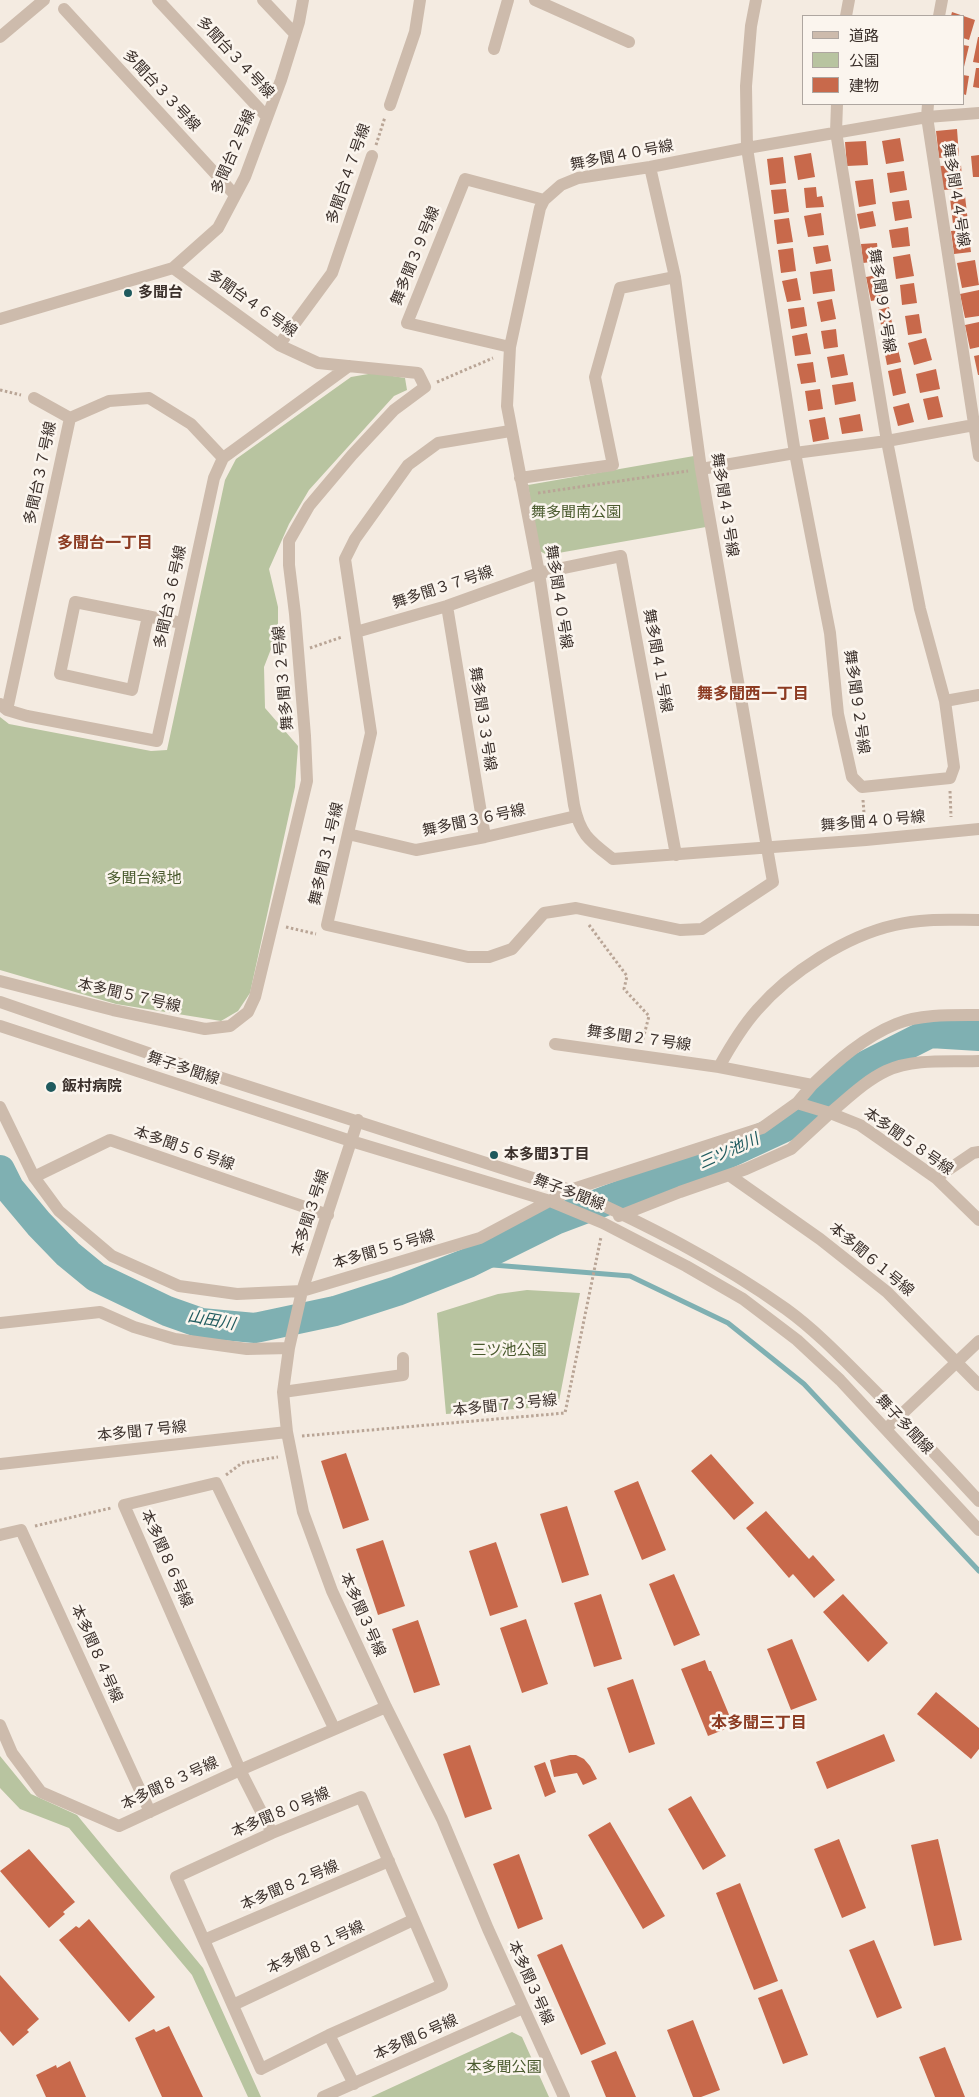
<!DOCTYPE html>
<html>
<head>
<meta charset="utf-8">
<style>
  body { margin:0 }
  #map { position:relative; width:979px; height:2097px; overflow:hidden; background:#f4ebe1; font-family:"DejaVu Sans","Noto Sans JP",sans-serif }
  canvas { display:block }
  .legend { position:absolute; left:802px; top:15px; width:162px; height:90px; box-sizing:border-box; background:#fbf5ee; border:1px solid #aea6a0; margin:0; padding:6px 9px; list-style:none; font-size:15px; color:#3b302b }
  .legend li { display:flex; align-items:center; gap:10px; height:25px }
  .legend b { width:25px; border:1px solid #aea6a0 }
</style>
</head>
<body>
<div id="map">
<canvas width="979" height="2097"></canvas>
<ul class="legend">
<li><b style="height:6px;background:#cdbbac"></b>道路</li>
<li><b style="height:14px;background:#b8c4a0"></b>公園</li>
<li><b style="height:14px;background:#c8694b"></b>建物</li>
</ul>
</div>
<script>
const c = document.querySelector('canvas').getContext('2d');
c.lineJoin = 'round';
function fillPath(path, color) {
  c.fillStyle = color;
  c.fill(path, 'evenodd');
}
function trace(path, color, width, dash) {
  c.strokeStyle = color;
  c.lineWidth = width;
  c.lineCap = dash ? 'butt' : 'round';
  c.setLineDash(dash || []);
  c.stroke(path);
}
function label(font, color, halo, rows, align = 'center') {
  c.font = font + ' "DejaVu Sans","Noto Sans JP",sans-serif';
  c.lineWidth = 5;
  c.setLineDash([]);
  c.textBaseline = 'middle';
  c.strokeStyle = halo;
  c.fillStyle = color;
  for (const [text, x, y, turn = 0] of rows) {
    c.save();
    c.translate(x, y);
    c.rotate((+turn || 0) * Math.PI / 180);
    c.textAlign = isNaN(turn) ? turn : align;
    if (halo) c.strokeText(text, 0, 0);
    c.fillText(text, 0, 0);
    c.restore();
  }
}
fillPath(new Path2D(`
  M374,373L405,378L407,390L394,396L309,490L289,524L269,569L278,607V631L264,667L265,708L298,746L295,787L250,993L238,1011L221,1021L116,1004L0,970V717L9,724L151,751L167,750L225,480L236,459L351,377Z
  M694,456L706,527L547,555L538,550L528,485Z
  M527,1290L580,1293L558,1406L446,1414L437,1313L498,1294Z
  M0,1756L31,1794L77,1815L203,1968L261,2097H248L192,1975L69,1828L20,1809L0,1788Z
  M512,2032L522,2037L549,2097H371Z`), '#b8c4a0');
trace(new Path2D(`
  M468,1263L630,1276L728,1323L804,1384L979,1571`), '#7fb0b2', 5);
trace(new Path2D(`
  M0,1170L9,1188L39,1224L68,1254L96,1277L167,1311L201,1323L255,1328L335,1311L397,1291L468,1263L555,1220L714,1160L798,1121L857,1070L930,1033L979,1036`), '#7fb0b2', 30);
fillPath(new Path2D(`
  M952,12L975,20L969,40L963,38V16H951Z
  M978,37H979V63L973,62Z
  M963,45L969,46L963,71Z
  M976,68H979V88L973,87Z
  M963,75L969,76L966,95L963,94Z
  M957,129L959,156L939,158L936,131Z
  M900,138L904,161L886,164L882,141Z
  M866,141L868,165L847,166L845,142Z
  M811,153L815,177L798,180L794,156Z
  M979,155V177H973L971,156Z
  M783,157L786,183L770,185L767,159Z
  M961,165L963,189L942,190L940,166Z
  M904,171L907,190L890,193L887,173Z
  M873,179L876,204L859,207L855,181Z
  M816,187L817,197L822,196L824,207L806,208L804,188Z
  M786,189L789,212L774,214L771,190Z
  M965,196L968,222L953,224L950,198Z
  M909,200L912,218L895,221L892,202Z
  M873,211L876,226L860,229L857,214Z
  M821,213L824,235L808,237L804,216Z
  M789,218L793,242L777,244L774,220Z
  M908,227L910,246L892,248L889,230Z
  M968,229L971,252L954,254L951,231Z
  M877,243L879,261L863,263L861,244Z
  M828,245L831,261L816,264L813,247Z
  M793,248L796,271L781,273L778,250Z
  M910,254L914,276L896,279L893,257Z
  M975,260L979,285L962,288L957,263Z
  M832,269L835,291L813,294L810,272Z
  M882,274L887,298L871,301L866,277Z
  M797,278L801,300L787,302L782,281Z
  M914,283L917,303L902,305L900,285Z
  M979,290V316L965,318L960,294Z
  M832,299L836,319L821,322L817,302Z
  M804,307L807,326L791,329L788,309Z
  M889,307L893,328L882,330L878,310Z
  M919,314L922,333L908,335L905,316Z
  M979,322V347L970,349L965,325Z
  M836,329L838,347L824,349L821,331Z
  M807,333L811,354L795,356L792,336Z
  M895,336L901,362L887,365L882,339Z
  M926,338L932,360L914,365L908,343Z
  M844,354L848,375L831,378L827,357Z
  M979,355V375H978L974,356Z
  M813,362L816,382L801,384L797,364Z
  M901,368L906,393L893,396L888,371Z
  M936,369L940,389L920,393L916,374Z
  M853,382L856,401L835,405L832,385Z
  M820,389L823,409L808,411L805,391Z
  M938,396L943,417L928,420L923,399Z
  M909,403L914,422L898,426L893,407Z
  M860,414L863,431L842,434L839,418Z
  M825,417L829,439L813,442L809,420Z
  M346,1453L369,1520L343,1529L321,1461Z
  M711,1454L754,1503L734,1520L691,1471Z
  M638,1481L666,1550L642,1560L614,1491Z
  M567,1506L589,1575L562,1583L540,1514Z
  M766,1511L809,1559L813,1555L835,1580L814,1598L793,1574L789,1578L746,1528Z
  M383,1540L405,1606L378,1615L356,1549Z
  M496,1542L518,1607L490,1616L469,1551Z
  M674,1574L700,1635L674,1646L649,1584Z
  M601,1594L622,1659L594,1667L574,1603Z
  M843,1594L888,1643L868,1662L823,1612Z
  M526,1619L548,1684L522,1693L500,1628Z
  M418,1620L440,1685L414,1693L392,1629Z
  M792,1639L817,1700L791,1710L767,1649Z
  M705,1660L709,1671H711L730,1717L725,1719L728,1728L708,1736L681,1669Z
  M633,1679L655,1744L629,1753L607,1688Z
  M936,1692L979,1728V1749L971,1759L917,1714Z
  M884,1734L895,1761L827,1789L816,1762Z
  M470,1745L492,1809L465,1818L443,1754Z
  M570,1755H576L584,1759L590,1766L597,1779L583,1785L577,1773L554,1777L550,1760Z
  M545,1762L556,1792L545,1797L534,1766Z
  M691,1796L726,1856L703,1870L668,1809Z
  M610,1822L665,1916L643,1929L588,1835Z
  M839,1839L866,1908L842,1918L814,1849Z
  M938,1839L962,1940L934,1946L911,1845Z
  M29,1849L75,1902L63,1912L65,1914L49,1928L0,1871Z
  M519,1854L543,1919L518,1929L493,1864Z
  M740,1883L778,1981L754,1990L716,1893Z
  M89,1919L155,1997L129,2022L59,1940L76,1926L79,1928Z
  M874,1940L902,2008L877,2018L849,1950Z
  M562,1944L606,2044L581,2055L537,1955Z
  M0,1975L39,2019L27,2030L29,2032L13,2046L0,2031Z
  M782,1989L808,2055L783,2064L758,1998Z
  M693,2020L720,2090L701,2097H693L667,2030Z
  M169,2026L203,2097H162L135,2038L154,2029L156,2032Z
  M945,2047L965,2097H935L919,2057Z
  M616,2051L636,2097H606L591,2061Z
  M70,2061L86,2097H46L36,2075L56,2065L57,2068Z`), '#c8694b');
trace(new Path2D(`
  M376,145L385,117
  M437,382L493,358
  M0,390L21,395
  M538,493L688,471
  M310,648L342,637
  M950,791L951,817
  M863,800L865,826
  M589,925L627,976L624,989L649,1016L642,1043
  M286,927L316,934
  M302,1436L565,1413L601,1237
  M226,1475L242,1463L278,1457
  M35,1526L111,1508`), '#b9a596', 3, [2.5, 2.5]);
trace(new Path2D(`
  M158,0L267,117
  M263,0L295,34
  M535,0L629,42
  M756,0L751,26L746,86L747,148L795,453L830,633L838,714L852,777L862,787L950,778L954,767L945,701L920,609L887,441L836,132L837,104
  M64,9L235,195
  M846,16L849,0
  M939,16L942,0
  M0,37L44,0
  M494,49L508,0
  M928,104L927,117L979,456
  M390,105L415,32L420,0
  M979,113L927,117L747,148L650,167L578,178L561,185L544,200L540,208L510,347L507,406L539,573L574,805C580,835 590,841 613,859L866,840L979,829
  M0,319L173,268L218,228L245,177L281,80L299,22L303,0
  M279,345L332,273L372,156
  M510,347L407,323L465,179L544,200
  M34,398L70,418
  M510,431L438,443L408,465L355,539L345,559L371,733L327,925L468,957H489L512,949L544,913L576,908L680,930L702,929L773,882L701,469L675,277L650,167
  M701,469L795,453L887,441L974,425
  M520,478L613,465L595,377L620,288L675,277
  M447,606L485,837
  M148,616L132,690L60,674L75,602L182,623
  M356,632L447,606L539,573L621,556L676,855
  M945,701L979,695
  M0,704L7,710L27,716L157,741L214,478L223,458L349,366
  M7,710L70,418L109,401L149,398L191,424L223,458
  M348,834L416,850L485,837L576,816
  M0,981L113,1010L205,1029L230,1026L248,1012L255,997L307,781L305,736L295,614L289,565V541L309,506L352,455L394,410L425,387L418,373L318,363L279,345L173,268
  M0,1002L200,1071L570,1190C645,1224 719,1261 786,1309C815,1330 841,1357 867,1383C905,1421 942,1461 979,1501
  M0,1026L351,1141L550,1201L603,1223L686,1266L743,1299L797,1340L840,1380L979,1530
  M555,1044L719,1067L812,1085C836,1062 864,1037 896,1024C920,1014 953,1015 979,1015
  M719,1067C730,1047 742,1027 757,1010C790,972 846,936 895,925C923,918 951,920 979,920
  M797,1103L830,1113C847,1099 865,1081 886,1071C914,1058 949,1062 979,1061
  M0,1107L34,1177L59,1211L112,1256L179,1286L237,1294L302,1291L480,1238L570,1190L762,1128L797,1103L812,1085
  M358,1120L302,1291L289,1348L283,1392L287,1432L303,1512L332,1591L386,1707L442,1819L488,1929L564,2097
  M729,1175L820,1239L887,1292L979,1385
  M34,1177L110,1140L328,1215
  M936,1178L973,1153L979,1152
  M619,1216L680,1192L746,1169L791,1149L830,1113L860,1125L936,1178L979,1220
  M0,1323L100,1312L134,1327L175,1339L247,1349L289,1348
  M283,1392L403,1375V1358
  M886,1429L979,1341
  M0,1464L287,1432
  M0,1535L21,1530L150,1812
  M0,1725L12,1753L41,1792L119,1826L240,1770L386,1707
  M272,1833L240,1770L124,1505L216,1483L334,1728
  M204,1940L389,1861
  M233,2005L413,1920
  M329,2035L442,1985L361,1797L272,1833L176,1877L261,2069L329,2035L354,2084
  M323,2097L523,2008`), '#cdbbac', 12);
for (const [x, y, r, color] of [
  [128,293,5,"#1f5a5e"],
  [51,1087,6,"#1f5a5e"],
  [494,1155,5,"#1f5a5e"]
]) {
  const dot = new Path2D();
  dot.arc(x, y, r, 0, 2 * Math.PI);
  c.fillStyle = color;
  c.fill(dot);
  trace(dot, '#fbf5ee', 2);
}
label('15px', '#3b302b', '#fbf5ee', [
  ["多聞台３４号線",235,58,47],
  ["多聞台３３号線",161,91,47],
  ["多聞台２号線",234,152,-67],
  ["舞多聞４０号線",622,156,-11],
  ["多聞台４７号線",349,174,-71],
  ["舞多聞４４号線",955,195,81],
  ["舞多聞３９号線",416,256,-68],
  ["舞多聞９２号線",881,301,81],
  ["多聞台４６号線",252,304,35],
  ["多聞台３７号線",41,473,-78],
  ["舞多聞４３号線",724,505,81],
  ["舞多聞３７号線",443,588,-18],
  ["多聞台３６号線",171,597,-78],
  ["舞多聞４０号線",558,597,81],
  ["舞多聞４１号線",657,661,80],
  ["舞多聞３２号線",284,678,-95],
  ["舞多聞９２号線",856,702,82],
  ["舞多聞３３号線",482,719,81],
  ["舞多聞３６号線",474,821,-12],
  ["舞多聞４０号線",873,822,-5],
  ["舞多聞３１号線",327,854,-77],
  ["本多聞５７号線",129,996,13],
  ["舞多聞２７号線",639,1039,8],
  ["舞子多聞線",183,1069,18],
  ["本多聞５８号線",908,1142,35],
  ["本多聞５６号線",184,1149,19],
  ["舞子多聞線",569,1193,21],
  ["本多聞３号線",311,1213,-72],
  ["本多聞５５号線",384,1250,-16],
  ["本多聞６１号線",871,1260,40],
  ["本多聞７３号線",505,1406,-6],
  ["舞子多聞線",904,1425,47],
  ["本多聞７号線",142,1432,-6],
  ["本多聞８６号線",166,1559,66],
  ["本多聞３号線",362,1615,66],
  ["本多聞８４号線",96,1654,66],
  ["本多聞８３号線",170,1784,-25],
  ["本多聞８０号線",281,1813,-23],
  ["本多聞８２号線",290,1886,-23],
  ["本多聞８１号線",316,1948,-25],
  ["本多聞３号線",530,1983,66],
  ["本多聞６号線",416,2038,-24]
]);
label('bold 15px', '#3b302b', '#fbf5ee', [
  ["多聞台",138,293],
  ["飯村病院",62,1087],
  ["本多聞3丁目",504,1155]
], 'left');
label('15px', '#4a5a2e', '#fbf5ee', [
  ["舞多聞南公園",576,513],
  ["多聞台緑地",144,879],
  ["三ツ池公園",509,1351],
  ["本多聞公園",504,2068]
]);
label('bold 16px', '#8c3b22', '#fbf5ee', [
  ["多聞台一丁目",105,544],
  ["舞多聞西一丁目",753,695],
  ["本多聞三丁目",759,1724]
]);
label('italic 16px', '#1f5a5e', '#fbf5ee', [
  ["三ツ池川",729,1152,-24],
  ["山田川",211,1321,10]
]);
</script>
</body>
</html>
